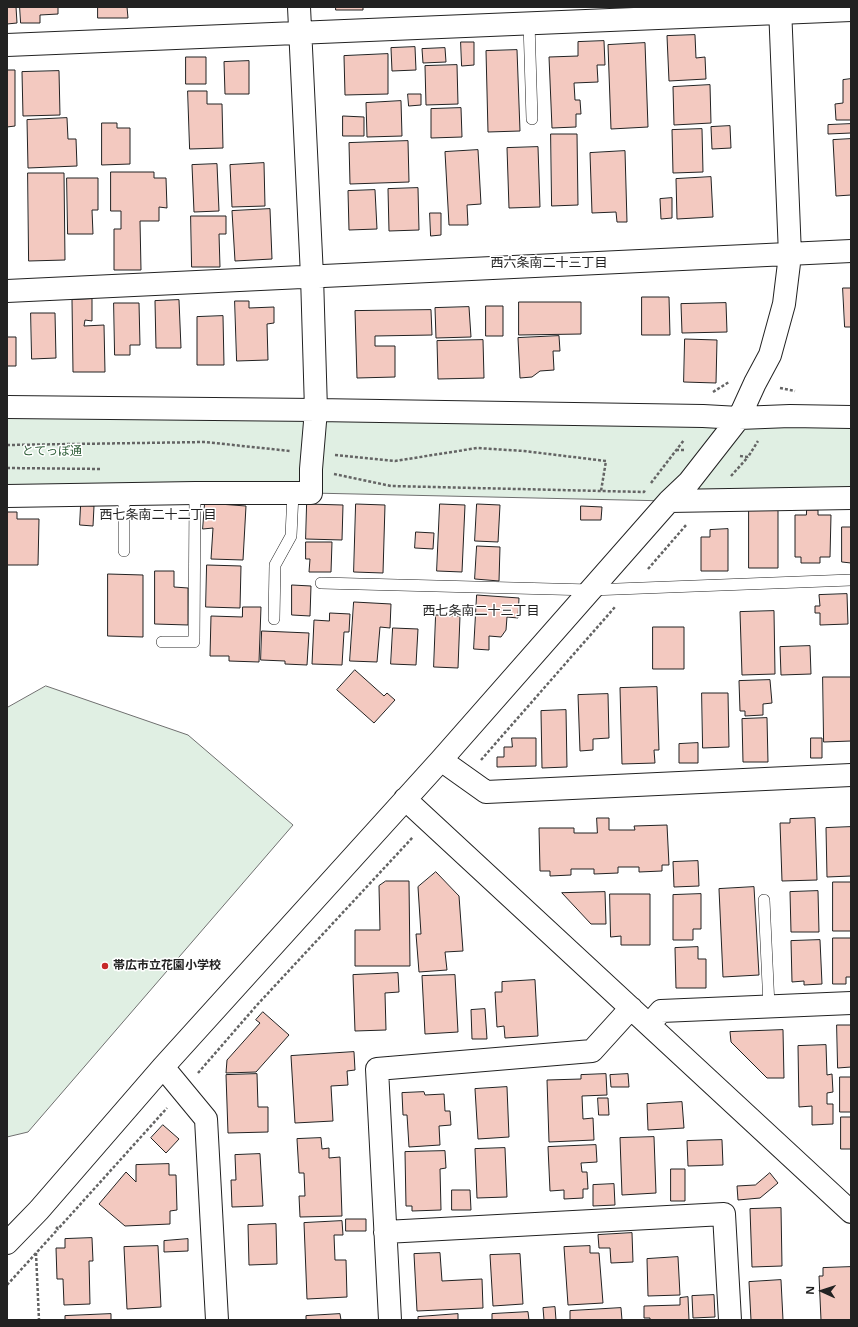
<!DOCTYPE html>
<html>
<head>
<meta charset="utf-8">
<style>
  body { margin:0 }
  #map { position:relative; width:858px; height:1327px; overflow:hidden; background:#fff; font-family:"Noto Sans",sans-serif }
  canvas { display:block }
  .frame { position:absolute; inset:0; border:8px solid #222; pointer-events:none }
  .north { position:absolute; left:802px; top:1271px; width:40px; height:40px; -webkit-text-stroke:3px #fff; paint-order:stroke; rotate:273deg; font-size:11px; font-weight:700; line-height:16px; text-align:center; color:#222 }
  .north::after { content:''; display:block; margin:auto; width:14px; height:18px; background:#222; clip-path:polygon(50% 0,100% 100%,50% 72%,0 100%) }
</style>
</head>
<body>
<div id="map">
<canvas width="858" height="1327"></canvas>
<div class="frame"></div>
<div class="north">N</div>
</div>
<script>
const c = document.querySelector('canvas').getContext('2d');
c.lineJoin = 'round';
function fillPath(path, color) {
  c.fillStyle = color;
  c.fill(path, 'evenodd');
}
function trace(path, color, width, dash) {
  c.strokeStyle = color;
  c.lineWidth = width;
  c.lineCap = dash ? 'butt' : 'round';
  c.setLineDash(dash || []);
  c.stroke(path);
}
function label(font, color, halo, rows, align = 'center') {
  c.font = font + ' "Noto Sans","Noto Sans JP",sans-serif';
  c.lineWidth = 3;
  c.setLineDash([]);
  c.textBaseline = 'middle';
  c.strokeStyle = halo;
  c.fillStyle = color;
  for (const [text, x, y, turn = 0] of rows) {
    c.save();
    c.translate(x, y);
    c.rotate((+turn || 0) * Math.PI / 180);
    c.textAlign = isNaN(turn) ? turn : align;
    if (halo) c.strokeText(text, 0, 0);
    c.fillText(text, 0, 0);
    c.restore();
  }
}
const green = new Path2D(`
  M7,407L851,417V498L669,501L311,493L7,496Z
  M46,686L188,735L293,825L28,1132L7,1137V708Z`);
fillPath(green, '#e0efe3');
trace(green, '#6f6f6f', 1);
const building = new Path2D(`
  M7,7H16L17,23L7,24Z
  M20,7H58V14L40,15V23H21Z
  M98,7H127L128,18H98Z
  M336,7H363V10H336Z
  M695,35L696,58L705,57L706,79L669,81L667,36Z
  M604,41L605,65H597L598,82L574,83L575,100H580L581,114H576V127L552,128L549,57L578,56V42Z
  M461,42H474V65L462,66Z
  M645,43L648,127L611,129L608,45Z
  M415,47L416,70L392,71L391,48Z
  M445,48L446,62L423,63L422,49Z
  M517,50L520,131L488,132L486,51Z
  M388,54V94L345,95L344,56Z
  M186,57H206V84H186Z
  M249,61V94H225L224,62Z
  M457,65L458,104L426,105L425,66Z
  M7,70H15V126L7,127Z
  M59,71L60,115L23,116L22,72Z
  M851,79V120H836L835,104L843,103V80Z
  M710,85L711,123L674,125L673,87Z
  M188,91H207V104H222L223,148L190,149Z
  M408,94H421V105L409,106Z
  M401,101L402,136L367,137L366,103Z
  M461,108L462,137L431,138V109Z
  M343,116L364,117V136H343Z
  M67,118L68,139H76L77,166L28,168L27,120Z
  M102,123H117V128H130V164L102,165Z
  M851,124V133L828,134V125Z
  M730,126L731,148L712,149L711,127Z
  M702,129L703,172L673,173L672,130Z
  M551,134H577L578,205L552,206Z
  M851,139V195L836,196L833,140Z
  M408,141L409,182L350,184L349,143Z
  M538,147L540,207L509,208L507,148Z
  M478,150L481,204L467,205L468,225H449L445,152Z
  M625,151L627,222H617L616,212L592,213L590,153Z
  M264,163L265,206L232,207L230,165Z
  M217,164L219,211L194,212L192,165Z
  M111,172H154V178H166L167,208L159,207V221H140L141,270H114V229H121V211H111Z
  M28,173H64L65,260L29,261Z
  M711,177L713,217L677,219L676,179Z
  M67,178H98V210H92L93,234H68Z
  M418,188L419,230L389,231L388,189Z
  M375,190L377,229L349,230L348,191Z
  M672,198V218L661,219L660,199Z
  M270,209L272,259L235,261L232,211Z
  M430,213H441V235L431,236Z
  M191,216H226V234H219L220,267H192Z
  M843,288H851V327H845Z
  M642,297H669L670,335H642Z
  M92,299V321L85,320L84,326L104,325L105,372H73L72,300Z
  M179,300L181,348H156L155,301Z
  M235,301H249V308L274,307V323L267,324L268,360L237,361Z
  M519,302H581V334L519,335Z
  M114,303H139L140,345H130V355H115Z
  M726,303L727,332L682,333L681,304Z
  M486,306H503V336H486Z
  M469,307L471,337L436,338L435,308Z
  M431,310L432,335L375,336V346H395V377L357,378L355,311Z
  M31,313H55L56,358L32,359Z
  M223,316L224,365H197V317Z
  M559,336L560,351H553L554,370L540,371L532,377L520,378L518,338Z
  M7,337H16V366H7Z
  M685,339L717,340L716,383L684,382Z
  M483,340L484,378L438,379L437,341Z
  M205,503L246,506L243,560L211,559L213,528L203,529Z
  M307,504L343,505L342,540L306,539Z
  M356,504L385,505L383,573L354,572Z
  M440,504L465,505L462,572L437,571Z
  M477,504L500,505L498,542L475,541Z
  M81,505L94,506L93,526L80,525Z
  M581,506L602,507L601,520H581Z
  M749,510H778V568H749Z
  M807,510H818V515H831L830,557H820V563H801V557H795V515H806Z
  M7,512H17V519H39L38,565H7Z
  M842,527H851V563L842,562Z
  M728,529V571H701V537H710V530Z
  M416,532L434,533L433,549L415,548Z
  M306,542H332L331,572H309L310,559H306Z
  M477,546L500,547L499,581L475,579Z
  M207,565L241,566L240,608L206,607Z
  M155,571H174V587L188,588V625L155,624Z
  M108,574L143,575V637L108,636Z
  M292,585L311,586L310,616L292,615Z
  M847,594L848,624L820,625V613H815V606H820L819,595Z
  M477,595L519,598L518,618L507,617L506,630L501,637L489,636V650L474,649Z
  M354,602L391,604L390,628L380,627L377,662L350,661Z
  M243,607H261L259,662L229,661V656H210L211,616L242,617Z
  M774,611L775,674L742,675L740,612Z
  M330,613L350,614L349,632H344L342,665L312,664L314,620L329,621Z
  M436,615L460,616L458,668L434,667Z
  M653,627H684V669H653Z
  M393,628L418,629L416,665L391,664Z
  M262,631L309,633L307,665L285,664V661L261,660Z
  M810,646L811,674L781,675L780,647Z
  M355,670L384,696L387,693L395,700L374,723L337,690Z
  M823,677H851V741L824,742Z
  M770,680L772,703L763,704V715L745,716V711H740L739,681Z
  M657,687L659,750H654L655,763L622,764L620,688Z
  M702,693H728L729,747L703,748Z
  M608,694L609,738L593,739V750L580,751L578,695Z
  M566,710L567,767L542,768L541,711Z
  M767,718L768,762H743L742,719Z
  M512,738H536V766L497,767V757H504V747H512Z
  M811,738H822V758H811Z
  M698,743V763H679V744Z
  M597,818H609V830H635L634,826L667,825L669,865H662V871L639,872V867H618V873L594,874V869H571V875L550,876V871H540L539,828H574V833H597Z
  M815,818L817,880L782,881L780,823H790V819Z
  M851,827V876L827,877L826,828Z
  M698,861L699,886L674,887L673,862Z
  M436,872L459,896L463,951L445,952L447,970L419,972L416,934H421L418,887Z
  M386,881H409L410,966H355V930H380L379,886Z
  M833,882H851V931H833Z
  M754,887L759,975L723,977L719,889Z
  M818,891L819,932H791L790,892Z
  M605,892L606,924H591L562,893Z
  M610,894H650V945H621V936L611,937Z
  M701,894V929H693V940H673V895Z
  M833,938H851V977H846V984H833Z
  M820,940L822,984L804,985V981L792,982L791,941Z
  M698,947V959H706V988H676L675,948Z
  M398,973L399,992L385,993L386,1030L355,1031L353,975Z
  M455,975L458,1032L425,1034L422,976Z
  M535,980L538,1036L505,1038L504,1026L497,1027L495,992H502V982Z
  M485,1009L487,1039H472L471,1010Z
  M263,1012L289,1035L256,1072L226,1073L227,1060L260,1023L256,1020Z
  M837,1025H851V1067L838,1068Z
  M783,1030L784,1078H767L731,1042L730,1032Z
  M826,1045L827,1075L832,1074L833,1092L827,1093V1104H833V1124L812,1125V1106L799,1107L798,1046Z
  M354,1052L355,1070L347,1071L348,1085L331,1086L333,1121L295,1123L291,1056Z
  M257,1074L258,1107H268V1132L228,1133L226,1075Z
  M606,1074L607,1095L582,1096L583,1119L593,1118L594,1140L549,1142L547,1080L581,1079V1075Z
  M628,1074L629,1087H611L610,1075Z
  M840,1077H851V1112H840Z
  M507,1087L509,1137L478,1139L475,1089Z
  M424,1092L425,1095L444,1094L445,1111H450L451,1125L439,1126L440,1145L409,1147L407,1115H403L402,1093Z
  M598,1098H608L609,1115H599Z
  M682,1102L684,1128L648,1130L647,1104Z
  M841,1117H851V1149H841Z
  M163,1125L179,1139L166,1153L151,1138Z
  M654,1137L656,1193L622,1195L620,1138Z
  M321,1138L322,1149L329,1148V1158L340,1157L342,1216L300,1217L299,1196H305L304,1173H299L297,1139Z
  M722,1140L723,1165L688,1166L687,1141Z
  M596,1145L597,1162L581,1163L582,1172H587L588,1189H583V1198L564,1199V1190L550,1191L548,1147Z
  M505,1148L507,1197L477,1198L475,1149Z
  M445,1151L446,1168L440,1169L441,1210L412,1211V1206H406L405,1152Z
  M260,1154L263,1206L232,1207L231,1180H236L235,1155Z
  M169,1164V1175H176L177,1210L170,1211V1224L125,1226L99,1204L126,1172L136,1182V1165Z
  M671,1169H685V1201H671Z
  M770,1173L778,1183L760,1198L738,1200L737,1186L755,1185Z
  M614,1184L615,1205L593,1206V1185Z
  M452,1190H470L471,1210H452Z
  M781,1208L782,1266L752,1267L750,1209Z
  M346,1219H366V1231H346Z
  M342,1221L343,1235H334L335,1260H346L347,1297L307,1299L304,1223Z
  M276,1224L277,1264L249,1265L248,1225Z
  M632,1233L633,1262L611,1263L610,1248H599L598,1235Z
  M92,1238L93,1261H89L90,1304L64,1305L63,1279H57L56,1248H65V1239Z
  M188,1239V1251L164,1252V1241Z
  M158,1246L161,1307L127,1309L124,1247Z
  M590,1246V1253H599L603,1303L568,1305L564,1247Z
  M440,1253L442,1281L482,1279L483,1308L417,1311L414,1254Z
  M520,1254L523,1304L493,1306L490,1255Z
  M678,1257L680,1295L648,1296L647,1259Z
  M851,1267V1320H821L819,1276H823V1268Z
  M781,1280L783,1320H751L749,1282Z
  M714,1295L715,1317L693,1318L692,1296Z
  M688,1297L689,1320H650V1318H644V1306L680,1305V1298Z
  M555,1307L556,1320H544L543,1308Z
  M621,1308L622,1320H570V1311Z
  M528,1312L529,1320H492V1314Z
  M111,1314V1320H65V1316Z
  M340,1314L341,1320H306V1316Z
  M458,1314V1320H418V1317Z`);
fillPath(building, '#f3c9c0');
trace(building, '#222', 1);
const lane = new Path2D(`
  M529,23L532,119
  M124,551V494
  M321,583L591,590L851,580
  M274,619L275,565L291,536L293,493
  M162,642H194L195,493
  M764,900L769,1006`);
const street = new Path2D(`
  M7,45L851,10
  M7,291L851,251
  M7,407L316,410L703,416L739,418L790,416L851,417
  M7,496L195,493H311V469L316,410L312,276L299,7
  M669,501L851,498
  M441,760L486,792L851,775
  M405,799L851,1212
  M649,1025L661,1011L851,1003
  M163,1067L206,1119L217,1320
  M385,1232L724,1214L730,1320
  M7,1243L39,1210L163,1067L441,760L669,501L689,482L739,418L755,383L770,355L784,304L790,255L780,7
  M390,1320L377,1069L592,1051L631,1008`);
trace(lane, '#222', 12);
trace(street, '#222', 24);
trace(new Path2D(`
  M780,388L795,391
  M713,392L729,382
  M7,445L205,442L290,451
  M676,450H684
  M335,455L395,461L477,448L524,451L606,461L601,491
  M740,456L748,457L758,441
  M7,468L102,469
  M334,474L391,486L644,492L645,490
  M731,476L748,457
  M651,483L684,440
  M648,569L687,524
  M481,760L615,607
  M198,1073L257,1005L413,837
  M56,1227L58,1229L167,1108
  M36,1253L39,1320
  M7,1285L58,1229`), '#646464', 2.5, [3, 2]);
trace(lane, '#fff', 11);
trace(street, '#fff', 22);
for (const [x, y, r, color] of [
  [105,966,4,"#c62828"]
]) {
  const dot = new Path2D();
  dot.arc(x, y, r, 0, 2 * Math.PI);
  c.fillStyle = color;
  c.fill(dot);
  trace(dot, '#fff', 1.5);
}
label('12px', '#2f5e38', '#fff', [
  ["とてっぽ通",52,452]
]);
label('bold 12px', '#222', '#fff', [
  ["帯広市立花園小学校",113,966]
], 'left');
label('13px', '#222', '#fff', [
  ["西六条南二十三丁目",549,263],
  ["西七条南二十二丁目",158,515],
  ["西七条南二十三丁目",481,611]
]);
</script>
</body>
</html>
